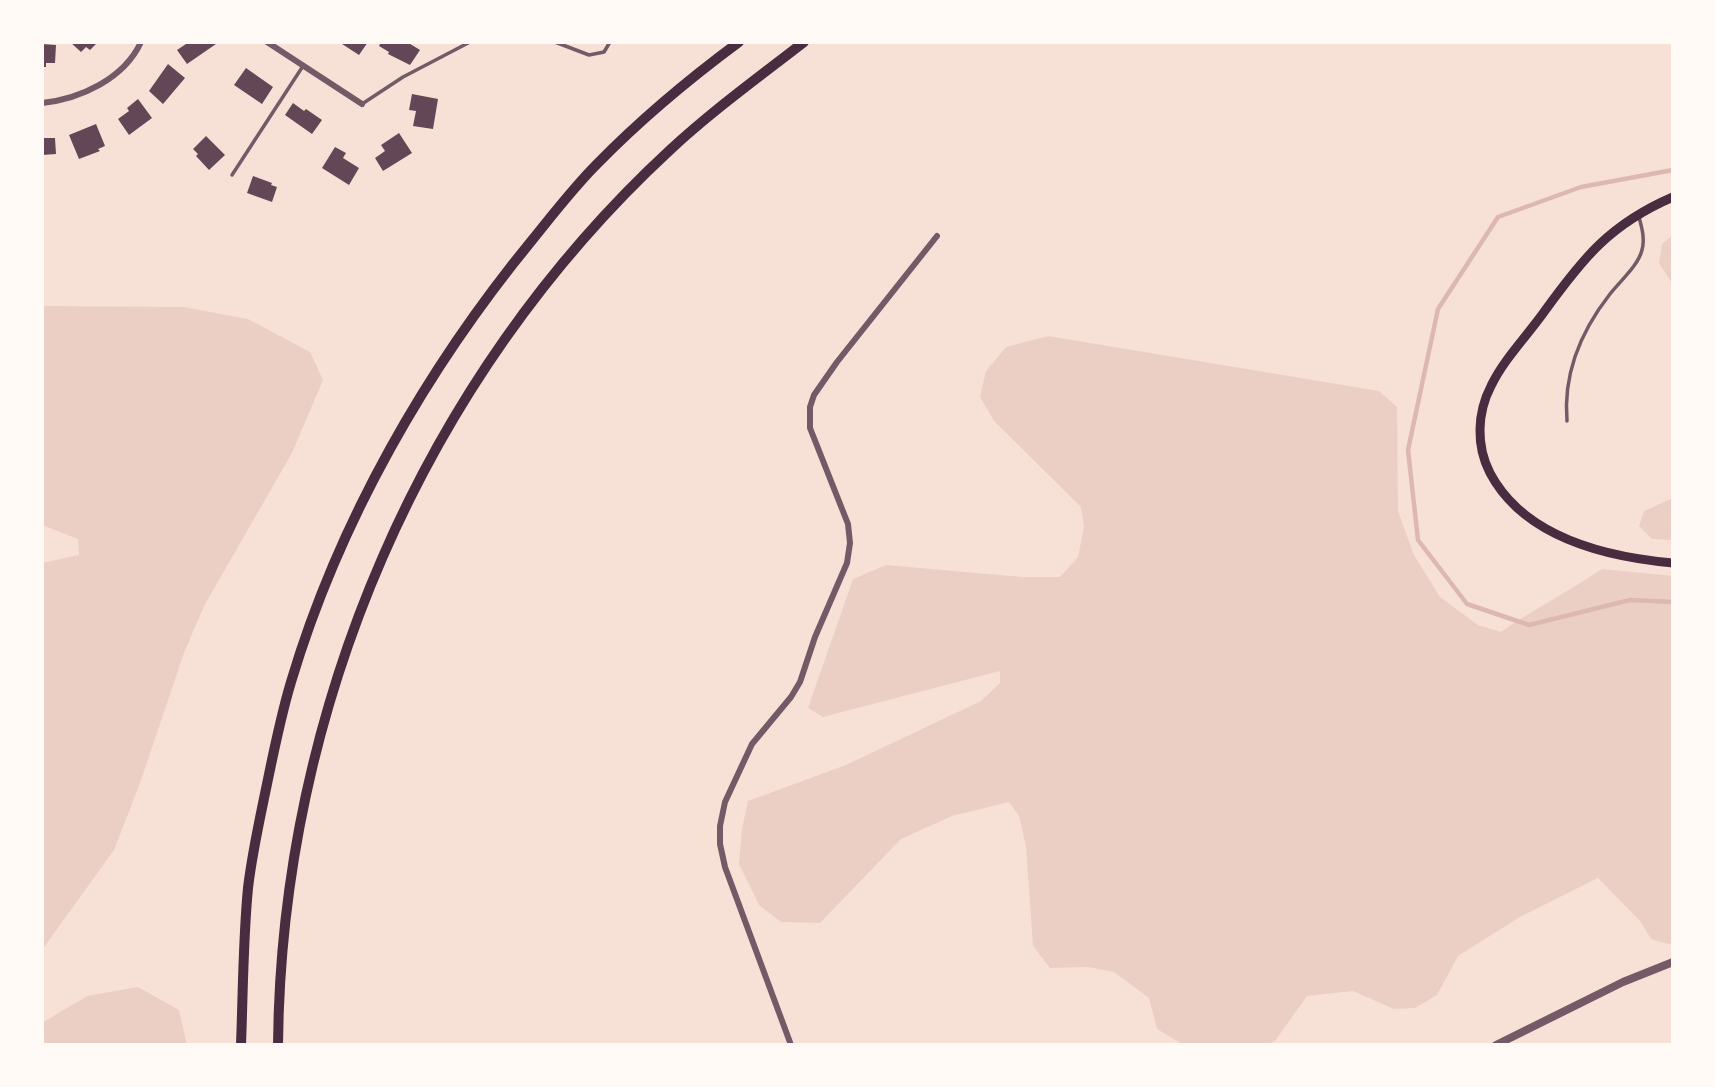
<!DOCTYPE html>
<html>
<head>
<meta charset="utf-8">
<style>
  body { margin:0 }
  #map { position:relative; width:1715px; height:1087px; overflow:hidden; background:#f7e1d7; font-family:Inter,sans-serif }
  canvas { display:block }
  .frame { position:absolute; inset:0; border:44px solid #fffaf5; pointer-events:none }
</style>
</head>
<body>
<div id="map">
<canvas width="1715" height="1087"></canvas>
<div class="frame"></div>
</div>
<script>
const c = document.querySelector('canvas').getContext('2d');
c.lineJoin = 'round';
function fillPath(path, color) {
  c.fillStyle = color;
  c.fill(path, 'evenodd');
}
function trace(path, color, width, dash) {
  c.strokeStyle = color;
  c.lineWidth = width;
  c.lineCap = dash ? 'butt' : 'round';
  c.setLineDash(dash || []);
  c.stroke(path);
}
fillPath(new Path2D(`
  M1673,235V285L1659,263L1662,244Z
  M42,306L184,307L248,319L310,352L323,380L292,453L204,606L184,653L140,783L114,850L42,950V563L79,555L78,539L42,525Z
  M1048,336L1379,391L1397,407L1398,511L1414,555L1440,597L1478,625L1501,632C1534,609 1569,591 1602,569L1673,576V943L1668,944L1651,939L1640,921L1598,878L1520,917L1458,956L1437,995L1415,1008L1394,1009L1353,991L1307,996L1275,1041L1267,1045H1184L1157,1029L1149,998L1114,972L1088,967L1050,968L1033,946L1026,846L1019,816L1009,802L952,816L901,839L820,923L781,922L759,905L739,864L742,829L748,801L846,765L981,701L1000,683V671L823,717L808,708L853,579L886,565L1023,577H1060L1078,557L1084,527L1081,507L994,421L980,397L986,371L1006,347Z
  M1673,498V540L1652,539L1639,526L1644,511Z
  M138,987L179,1010L187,1045H42V1023L87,996Z`), '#ebcfc5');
trace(new Path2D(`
  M1673,170L1581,187L1498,217L1438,309L1408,450L1418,540L1467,604L1529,625L1630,600L1673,602`), '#dcb8b0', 4.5);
fillPath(new Path2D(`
  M70,42H98L90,50L86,47L81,52Z
  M189,42H215L216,44L187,64L177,50Z
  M339,42H368L359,55Z
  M381,42H407L420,50L410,65L388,54L389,52L379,46Z
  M42,44L56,45L55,63H46V67H42Z
  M168,64L185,78L163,104L149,91Z
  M246,68L273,87L262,104L234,85Z
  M412,94L438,99L433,129L413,126L416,111L409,110Z
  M138,99L152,118L129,135L118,119L129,111L127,108Z
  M293,103L304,111L306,109L322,120L312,134L285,115Z
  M96,124L105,146L98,149L100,151L79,159L69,135Z
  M399,133L412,153L383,171L375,158L385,151L381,145Z
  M206,136L225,155L209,170L196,156L198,154L193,149Z
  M42,138H55L56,154L42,155Z
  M335,147L346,153L343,158L359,168L349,185L322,168Z
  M253,176L272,183L271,185L277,187L272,202L247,193Z`), '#644757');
trace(new Path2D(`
  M555,42L589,55L604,52L610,42
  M362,104L403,77L470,42
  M232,175L303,66
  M1567,421C1563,373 1581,331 1610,294C1620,281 1638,266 1642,250C1645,239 1642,228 1639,217`), '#755966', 3.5);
trace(new Path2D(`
  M267,42L362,104
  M42,103C80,99 124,79 141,42
  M791,1045L725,867L720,844V826L725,802L752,744L791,697L800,682L815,637L847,563L850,543L848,524L810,428V407L814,395L837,362L937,236`), '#755966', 6);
trace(new Path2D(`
  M1496,1045L1623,982L1673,962`), '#755966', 8);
trace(new Path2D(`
  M1673,197C1610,224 1583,258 1544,312C1527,336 1504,359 1491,386C1477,413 1476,446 1490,473C1524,537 1606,557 1673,563`), '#4a2c40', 9);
trace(new Path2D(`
  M241,1045C243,993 243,940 248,888C252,853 260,818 267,784C274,750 281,715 291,682C339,521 427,368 533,239C554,213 574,187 597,164C641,119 689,79 739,42
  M278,1045C281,710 423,378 670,150C712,111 759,77 804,42`), '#4a2c40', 10);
</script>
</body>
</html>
